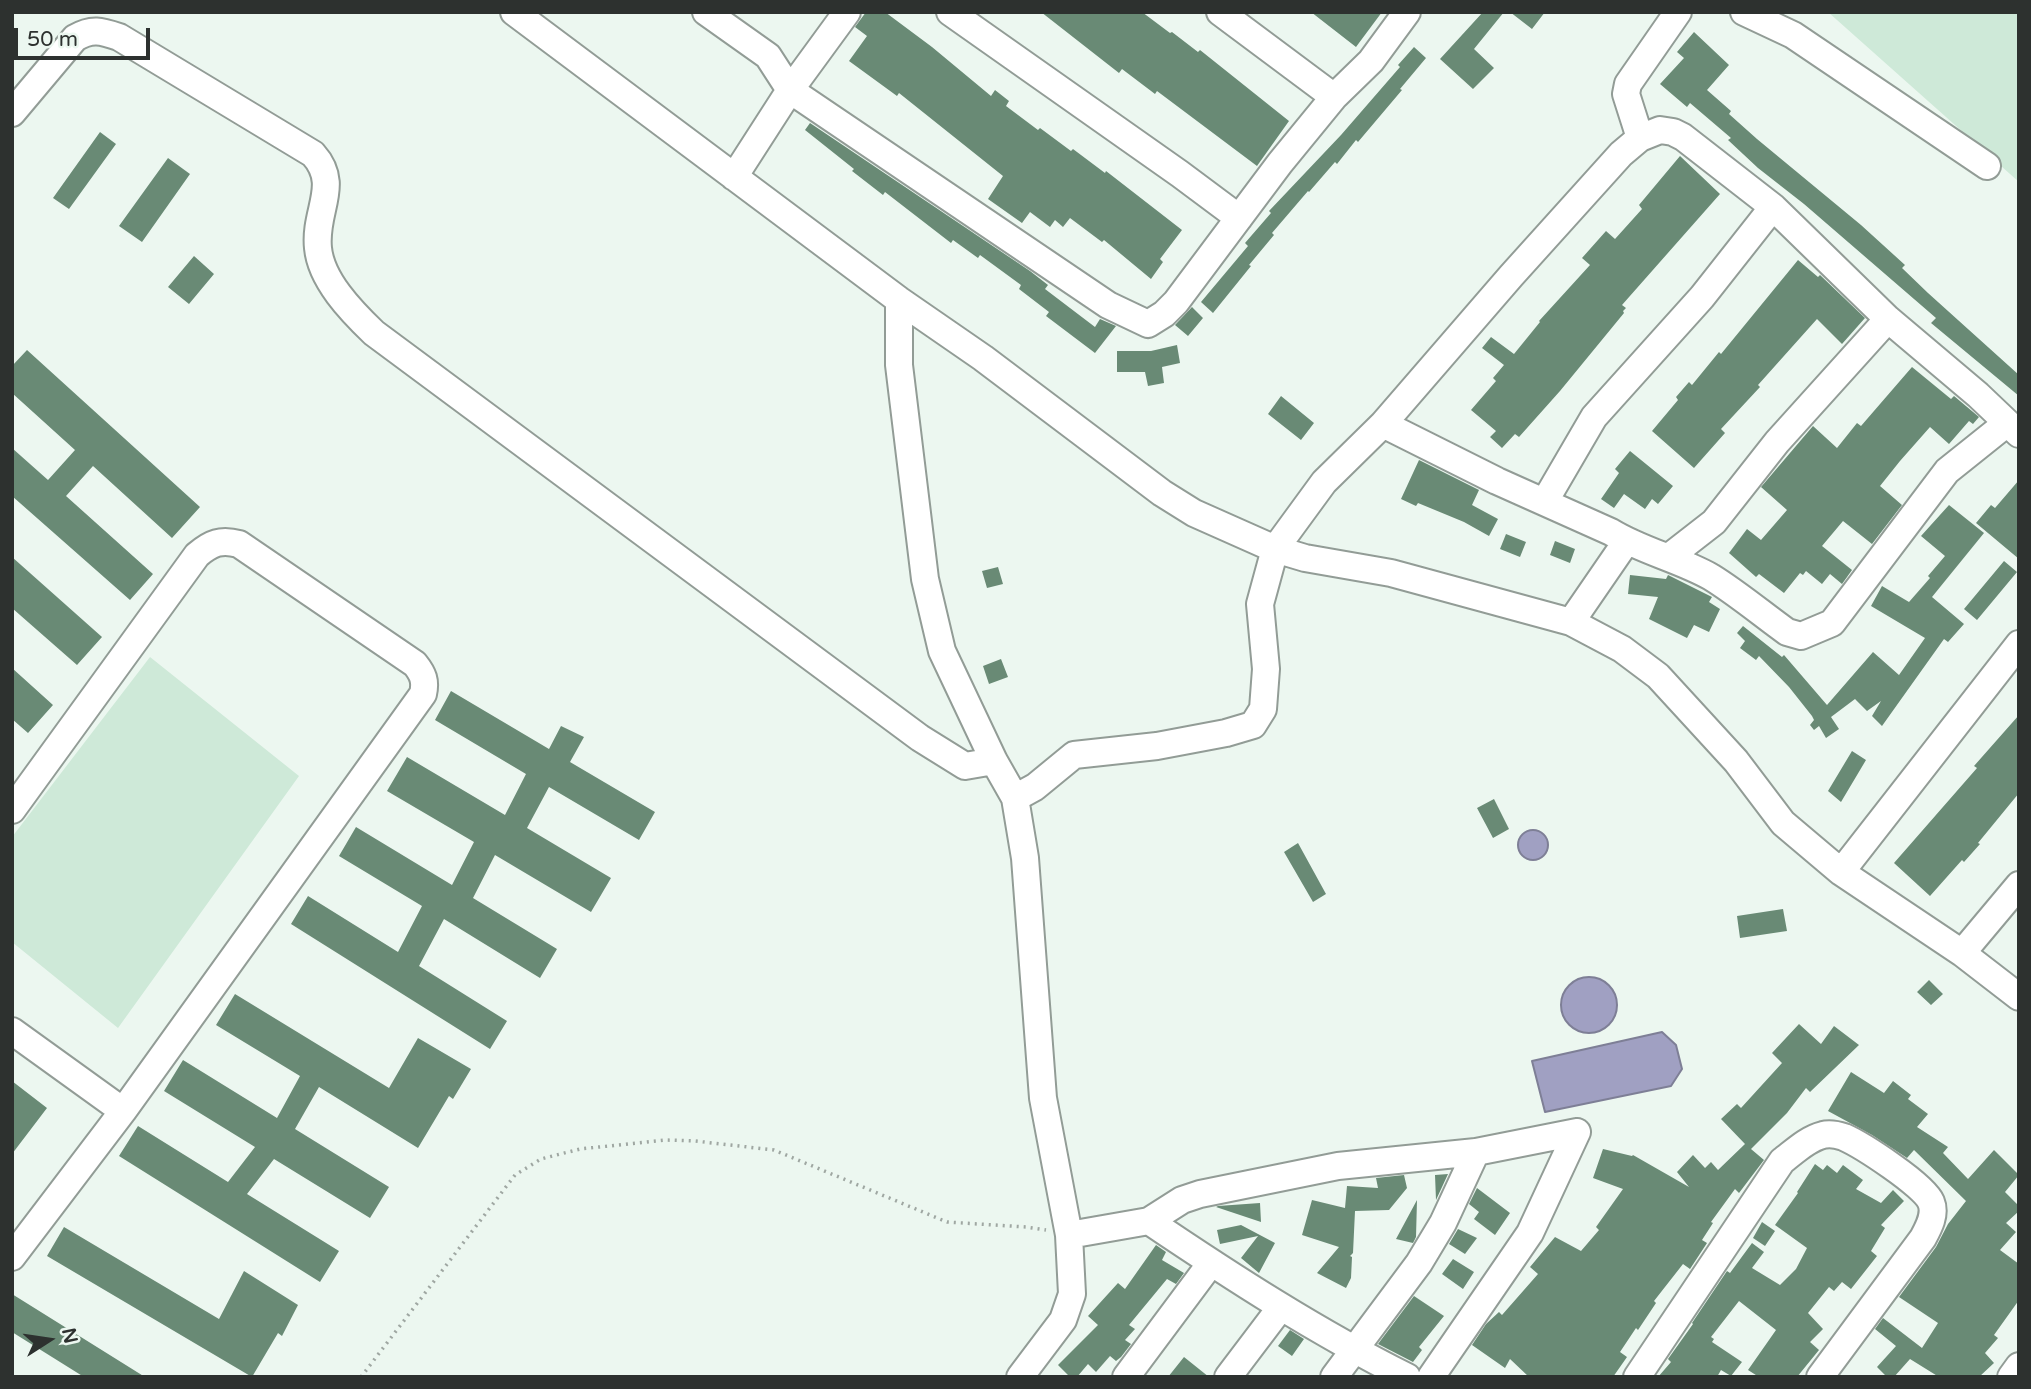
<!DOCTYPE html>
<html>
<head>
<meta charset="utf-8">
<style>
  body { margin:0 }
  #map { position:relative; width:2031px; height:1389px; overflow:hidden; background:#ecf7f0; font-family:"Varela Round",sans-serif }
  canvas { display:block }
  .frame { position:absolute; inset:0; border:14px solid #2d312f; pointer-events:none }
  .north { position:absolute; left:14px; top:1305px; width:70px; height:70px; -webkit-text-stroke:5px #ecf7f0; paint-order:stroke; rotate:78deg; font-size:19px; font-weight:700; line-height:28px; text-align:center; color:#2d312f }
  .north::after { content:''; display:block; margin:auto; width:24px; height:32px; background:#2d312f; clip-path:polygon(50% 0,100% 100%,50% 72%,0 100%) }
  .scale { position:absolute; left:14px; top:28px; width:136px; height:32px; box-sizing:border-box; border:4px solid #2d312f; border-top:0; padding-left:9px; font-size:21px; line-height:24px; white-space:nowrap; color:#2d312f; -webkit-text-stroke:5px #ecf7f0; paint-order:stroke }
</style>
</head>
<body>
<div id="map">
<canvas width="2031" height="1389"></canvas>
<div class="frame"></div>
<div class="north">N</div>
<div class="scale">50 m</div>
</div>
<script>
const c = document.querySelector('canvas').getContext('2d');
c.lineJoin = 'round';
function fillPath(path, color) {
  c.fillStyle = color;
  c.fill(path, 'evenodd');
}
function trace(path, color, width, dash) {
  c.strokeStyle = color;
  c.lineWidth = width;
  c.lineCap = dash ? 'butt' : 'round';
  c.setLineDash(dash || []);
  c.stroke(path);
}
fillPath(new Path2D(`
  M1828,12H2019V182Z
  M150,657L299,776L118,1028L12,942V837Z`), '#cee9d8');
const water = new Path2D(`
  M1518 845a15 15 0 1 1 30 0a15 15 0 1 1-30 0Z
  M1561 1005a28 28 0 1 1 56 0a28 28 0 1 1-56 0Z
  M1662,1032L1676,1045L1682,1069L1671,1086L1545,1112L1532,1061Z`);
fillPath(water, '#a0a0c2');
trace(water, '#7e7f96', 2);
fillPath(new Path2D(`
  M866,12H885L932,47L991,96L995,90L1009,101L1006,106L1038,130L1040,128L1071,151L1073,149L1105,173L1106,171L1182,230L1160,259L1163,262L1151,279L1104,240L1102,242L1070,218L1063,227L1055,220L1050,227L1030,212L1022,223L988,199L1003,176L899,93L897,96L849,61L867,36L855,27Z
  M1041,12H1142L1170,33L1172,32L1198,52L1200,50L1289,121L1257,166L1157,91L1155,94L1122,69L1119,73Z
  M1311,12H1382L1356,47Z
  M1483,12H1504L1474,49L1494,68L1473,89L1440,59Z
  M1510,12H1545L1532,29Z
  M1694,32L1729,65L1707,90L1731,111L1729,114L1757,139L1861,225L1905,265L1902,268L1928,293L2019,375V396L1931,323L1936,318L1804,204L1758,168L1728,140L1731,138L1690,103L1687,107L1660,84L1684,58L1677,52Z
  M1414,47L1426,58L1400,89L1402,90L1358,142L1356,140L1337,164L1335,162L1309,192L1308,191L1272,233L1274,235L1249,265L1251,266L1213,313L1201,302L1248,246L1245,243L1271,213L1269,211L1341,135L1400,67L1398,65Z
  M810,123L1030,271L1048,285L1045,289L1095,327L1100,319L1116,326L1095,353L1046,316L1049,312L1019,289L1021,285L980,255L978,258L953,240L951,243L885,192L883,195L852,171L854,169L805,130Z
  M100,132L116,144L69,209L53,198Z
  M1680,156L1720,194L1622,305L1626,308L1623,311L1624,313L1560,391L1519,437L1515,434L1502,448L1490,437L1496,431L1471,410L1496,381L1493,378L1504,365L1482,348L1491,337L1514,354L1540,322L1539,321L1590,265L1582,258L1606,231L1615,239L1642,209L1639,205Z
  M168,158L190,174L142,242L119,226Z
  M194,256L214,274L189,304L168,287Z
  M1798,260L1818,277L1820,275L1865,318L1842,344L1817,319L1758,385L1760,387L1721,429L1725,433L1694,468L1652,431L1678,400L1676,397L1689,382L1692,385L1719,352L1721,354Z
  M1192,307L1203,318L1188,336L1175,325Z
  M1177,345L1180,363L1162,367L1164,383L1148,386L1145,372H1117V351H1151Z
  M27,350L200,507L172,538L93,466L66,496L153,574L130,600L12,496V448L48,480L75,450L12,393V366Z
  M1912,367L1951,399L1954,396L1979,417L1973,424L1969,421L1949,444L1930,427L1900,461L1880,486L1902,505L1872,544L1843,521L1822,546L1852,570L1842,584L1830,574L1822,584L1806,571L1803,575L1800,573L1784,593L1759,574L1756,577L1729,553L1747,529L1761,540L1787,510L1761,487L1813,426L1837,448L1857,423L1861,426Z
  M1281,396L1314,423L1301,440L1268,414Z
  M1630,451L1673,486L1658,504L1652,499L1645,509L1624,494L1614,508L1601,499L1619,473L1615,469Z
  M1419,460L1479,490L1472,505L1498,519L1489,536L1464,522L1418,503L1416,506L1401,499Z
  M2019,480V559L1976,523L1991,505L1995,508Z
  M1949,505L1984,533L1932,597L1964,624L1948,642L1944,639L1882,726L1872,716L1881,701L1867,711L1855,699L1831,717L1839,729L1826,738L1819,726L1814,730L1810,725L1814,720L1812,716L1789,687L1759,656L1756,660L1740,648L1745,641L1737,633L1743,626L1782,657L1784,655L1827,705L1873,652L1899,675L1925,638L1871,606L1882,586L1909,602L1930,578L1928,576L1945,556L1921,536Z
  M1506,534L1526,542L1520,557L1500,549Z
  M1555,541L1575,549L1570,563L1550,555Z
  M12,557L102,637L77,665L12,608Z
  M2004,561L2017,572L1977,620L1964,609Z
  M998,567L1003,584L987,588L982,571Z
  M1630,575L1666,579L1668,575L1712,597L1709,602L1720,609L1709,632L1694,625L1687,638L1649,619L1658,597L1628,594Z
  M1001,659L1008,677L989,684L983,666Z
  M12,668L53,705L28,733L12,719Z
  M451,691L549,749L561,726L584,737L570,762L655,812L639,840L549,787L527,828L611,878L591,912L495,855L473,898L557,949L540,978L444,919L419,966L507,1021L490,1049L291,924L308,896L398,952L422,906L339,856L356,827L452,885L474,842L387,791L407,757L505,815L526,774L435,720Z
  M2019,715V793L1978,843L1980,844L1964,862L1962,860L1930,896L1894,863L1977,768L1974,766Z
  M1852,751L1866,760L1841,802L1828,791Z
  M1494,799L1509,829L1493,838L1477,808Z
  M1298,843L1326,894L1313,902L1284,852Z
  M1783,909L1787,931L1740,938L1737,916Z
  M1929,980L1943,994L1931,1005L1917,992Z
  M235,994L389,1088L418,1038L471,1069L453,1099L449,1096L418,1148L319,1087L295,1129L389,1187L370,1218L274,1159L247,1194L339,1251L320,1282L119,1156L138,1126L228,1182L255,1147L164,1091L183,1060L277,1118L300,1076L216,1025Z
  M1799,1024L1821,1044L1834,1026L1859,1045L1810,1092L1806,1088L1787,1113L1751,1149L1764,1160L1739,1193L1735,1189L1711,1222L1713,1223L1702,1240L1707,1243L1690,1269L1683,1264L1654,1301L1656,1303L1638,1330L1636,1328L1620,1352L1627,1357L1613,1377H1529L1510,1359L1505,1368L1472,1345L1486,1324L1499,1312L1502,1315L1538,1274L1530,1267L1555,1237L1581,1251L1599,1230L1596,1227L1623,1189L1593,1178L1603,1149L1632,1156L1633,1155L1689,1187L1677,1172L1693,1155L1705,1168L1711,1162L1718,1170L1745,1144L1721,1119L1737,1104L1741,1108L1782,1063L1772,1053Z
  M1851,1072L1884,1093L1893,1081L1911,1095L1908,1099L1928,1114L1917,1127L1948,1147L1943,1153L1968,1179L1994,1150L2019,1175L2005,1192L2019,1206V1211L2006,1223L2016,1232L2000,1250L2019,1264V1300L1994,1335L1998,1338L1985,1353L1994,1363L1979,1377H1939L1910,1359L1894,1377H1887L1877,1367L1896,1346L1875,1329L1883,1318L1922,1348L1938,1323L1899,1297L1936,1247L1948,1224L1966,1201L1914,1150L1907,1158L1872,1135L1828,1111Z
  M12,1081L47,1108L12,1154Z
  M1815,1164L1823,1170L1827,1165L1837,1173L1843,1165L1863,1180L1856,1189L1881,1203L1893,1190L1904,1201L1881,1225L1885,1228L1871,1251L1877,1256L1851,1289L1842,1282L1834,1291L1829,1287L1808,1313L1823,1329L1810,1342L1819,1350L1797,1377H1759L1748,1370L1776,1330L1739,1301L1711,1337L1714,1339L1712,1342L1742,1362L1731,1376L1721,1370L1717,1377H1658L1671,1362L1668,1359L1693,1324L1692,1323L1727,1271L1730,1273L1752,1243L1764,1252L1752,1268L1780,1285L1796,1269L1807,1248L1775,1225L1798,1193L1797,1192Z
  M1448,1174L1436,1200L1435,1175Z
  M1404,1175L1407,1188L1389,1210L1355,1211L1353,1253L1350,1256L1352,1257L1351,1278L1346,1288L1317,1273L1339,1247L1302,1235L1312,1200L1345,1208L1347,1186L1378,1188L1376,1178Z
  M1477,1188L1510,1213L1495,1235L1474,1219L1479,1212L1469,1204Z
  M1417,1200L1416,1237L1413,1243L1396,1239Z
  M1260,1203L1261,1222L1216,1207L1218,1206Z
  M1762,1222L1775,1231L1765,1246L1753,1238Z
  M1241,1225L1275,1243L1259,1273L1241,1258L1258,1236L1220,1244L1217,1230Z
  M64,1227L219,1319L244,1271L298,1305L282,1336L278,1333L252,1377L47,1256Z
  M1458,1229L1477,1238L1465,1254L1449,1244Z
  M1156,1245L1166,1252L1162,1260L1184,1273L1176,1284L1167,1279L1129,1325L1135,1329L1125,1340L1131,1344L1121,1357L1116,1361L1110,1356L1096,1372L1088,1364L1077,1377H1070L1058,1365L1098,1325L1088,1316L1118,1283L1125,1289Z
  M1453,1259L1474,1272L1463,1289L1442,1274Z
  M12,1294L145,1377H84L12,1332Z
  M1414,1296L1444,1316L1419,1347L1422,1350L1413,1362L1378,1344Z
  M1290,1330L1304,1339L1292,1356L1278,1346Z
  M1184,1357L1209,1377H1168Z`), '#698a75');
const minor = new Path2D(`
  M514,12L899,300L983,358L1162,493L1194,513L1275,549L1305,558L1391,573L1571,622L1622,649L1658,676L1736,761L1783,823L1841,872L1962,953L2019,997
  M706,12L768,56L790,90L1108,305L1148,324L1164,314L1176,302L1280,163L1334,97L1371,61L1407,12
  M950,12L1180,174L1239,218
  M1220,12L1334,97
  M1744,12L1793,35L1987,166
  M12,113L75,38C92,28 101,31 119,37L313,154C341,185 314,210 318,248C321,280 351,311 374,333L920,738L965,766L994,761
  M1640,138L1626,94L1628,84L1678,12
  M734,177L790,90L847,12
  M899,300V365L925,579L942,651L994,761L1015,798L1025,858L1043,1098L1069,1235L1072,1294L1063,1320L1020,1377
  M1383,424L1497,481L1611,532C1642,551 1679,559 1711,577C1737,593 1762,614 1787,632L1801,636L1832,623L1947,471L2007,423
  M1545,501L1594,417L1702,297L1773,207
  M1669,557L1714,522L1777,442L1888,319
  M1571,622L1626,542
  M1015,798L1035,787L1074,755L1157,746L1226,733L1253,725L1263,709L1266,669L1260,604L1275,549L1324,482L1383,424L1511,276L1621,154L1640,138L1660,130L1673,132L1683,137L1773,207L1888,319L1978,395L2019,434
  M12,810L197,555C211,543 221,539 239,544L415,664C423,674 426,681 423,694L123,1111L12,1257
  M1841,872L2019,644
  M1962,953L2019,885
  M12,1031L123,1111
  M1149,1221L1182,1200L1200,1194L1338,1166L1476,1152L1577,1132
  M1069,1235L1149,1221C1232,1277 1317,1332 1407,1377
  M1126,1377L1211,1263
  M1228,1377L1281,1307
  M1334,1377L1419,1263L1443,1223L1476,1152
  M1431,1377L1530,1233L1577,1132
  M1637,1377L1782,1161C1794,1152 1807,1139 1823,1135C1830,1133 1838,1135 1844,1137C1862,1145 1924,1185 1931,1202C1936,1214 1929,1227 1923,1238L1820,1377
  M2011,1377L2019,1366`);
trace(minor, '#929c96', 30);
trace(new Path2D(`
  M361,1377L515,1175L541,1159L580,1149L666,1140L695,1141L774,1150L947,1222L1026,1227L1046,1230`), '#9fa7a2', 3.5, [2, 5]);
trace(minor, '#fff', 26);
</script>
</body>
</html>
